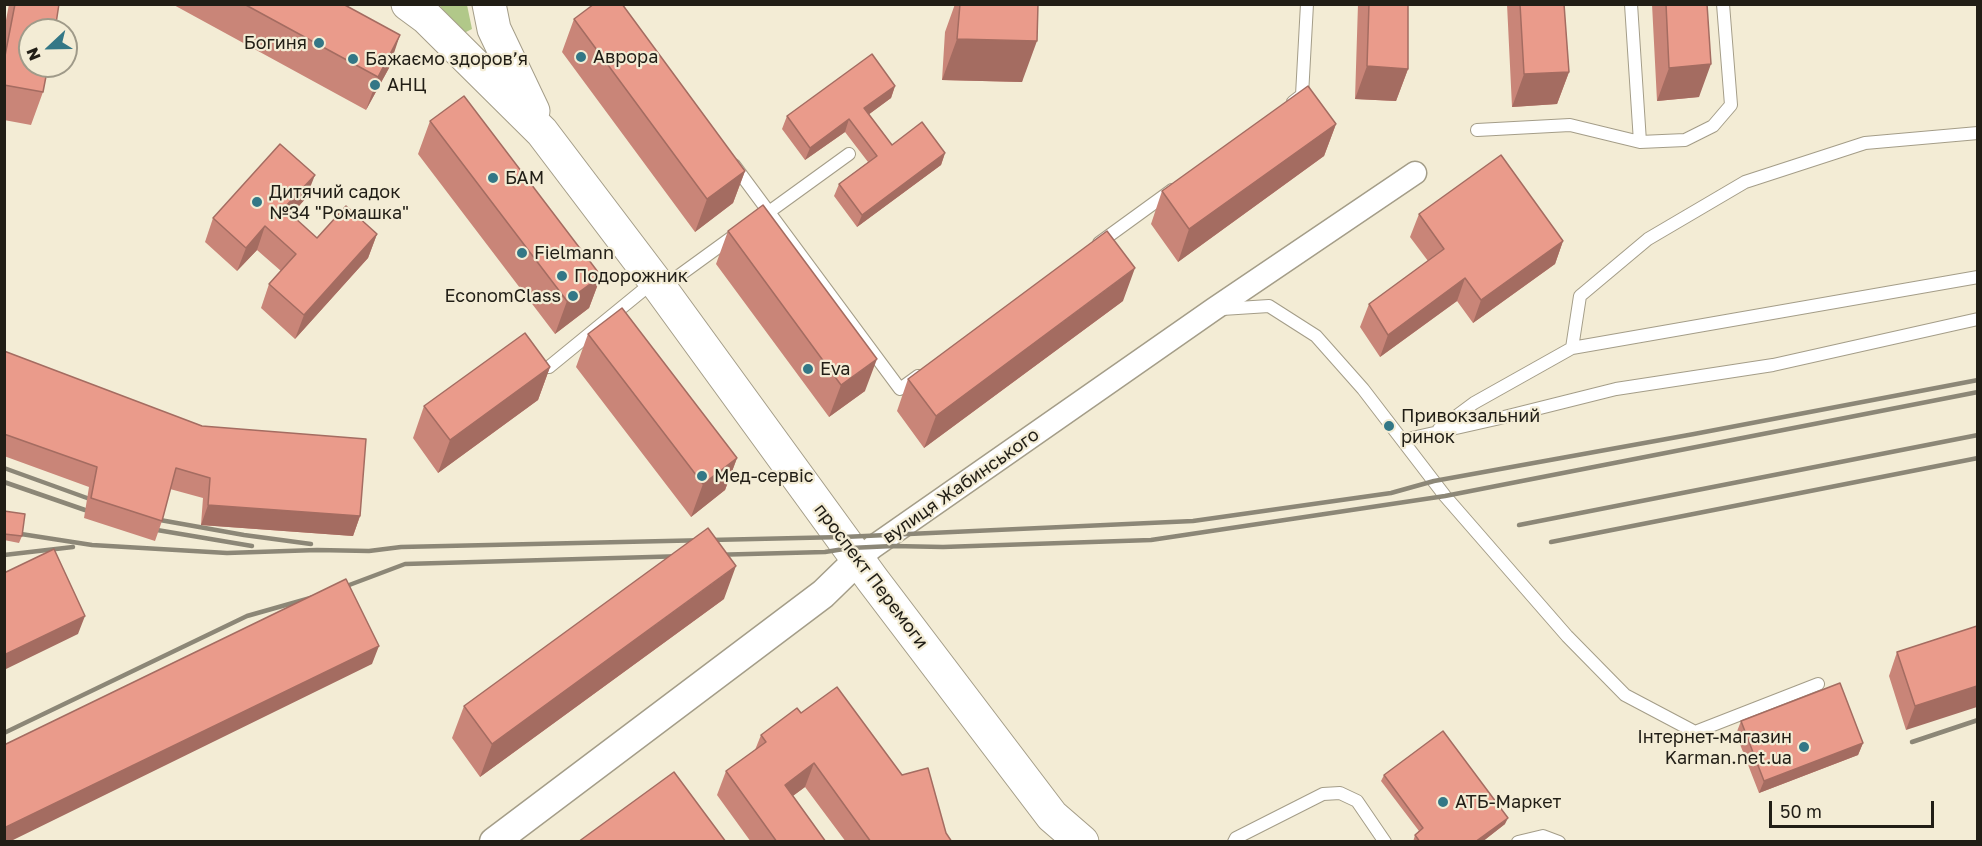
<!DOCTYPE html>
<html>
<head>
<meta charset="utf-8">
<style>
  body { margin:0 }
  #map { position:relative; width:1982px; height:846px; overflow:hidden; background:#f3ecd5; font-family:"Golos Text",sans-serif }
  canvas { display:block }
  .frame { position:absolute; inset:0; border:6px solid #211e16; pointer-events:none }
  .north { position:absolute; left:18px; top:18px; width:60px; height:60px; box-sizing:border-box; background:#f3ecd5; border:2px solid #9f9a89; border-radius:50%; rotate:248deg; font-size:16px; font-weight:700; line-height:24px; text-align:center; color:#211e16 }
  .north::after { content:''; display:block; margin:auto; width:21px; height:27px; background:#337786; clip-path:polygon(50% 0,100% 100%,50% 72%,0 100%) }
  .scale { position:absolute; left:1769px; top:801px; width:165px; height:27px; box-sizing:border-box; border:3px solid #211e16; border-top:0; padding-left:8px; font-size:18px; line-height:21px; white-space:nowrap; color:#211e16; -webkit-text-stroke:4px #f3ecd5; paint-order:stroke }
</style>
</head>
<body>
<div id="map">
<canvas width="1982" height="846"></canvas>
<div class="frame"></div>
<div class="north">N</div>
<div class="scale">50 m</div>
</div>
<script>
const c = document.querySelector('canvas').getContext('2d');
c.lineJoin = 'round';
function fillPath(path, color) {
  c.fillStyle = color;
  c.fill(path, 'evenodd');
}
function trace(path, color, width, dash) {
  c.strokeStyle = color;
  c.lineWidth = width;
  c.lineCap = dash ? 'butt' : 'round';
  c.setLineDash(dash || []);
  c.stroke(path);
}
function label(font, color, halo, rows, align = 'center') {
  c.font = font + ' "Golos Text",sans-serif';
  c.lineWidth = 4.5;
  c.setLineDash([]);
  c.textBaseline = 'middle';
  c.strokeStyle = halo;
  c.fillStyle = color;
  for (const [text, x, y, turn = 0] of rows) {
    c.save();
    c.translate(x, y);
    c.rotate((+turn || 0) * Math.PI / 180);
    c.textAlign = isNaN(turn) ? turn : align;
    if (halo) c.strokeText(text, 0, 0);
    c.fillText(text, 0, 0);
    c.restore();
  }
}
fillPath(new Path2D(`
  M444,5H467L472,29L462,34L440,6Z`), '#b1c889');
const service = new Path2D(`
  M1631,4L1640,142
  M1293,102L1302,95L1307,4
  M1477,130L1570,125L1640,142L1685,140L1713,126L1731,105L1723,4
  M734,165L900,389L918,376
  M762,217L849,154
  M1099,243L1172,190
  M662,288L735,235
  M1222,309L1269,306L1316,336L1363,389L1445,496L1567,636L1625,695L1695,732L1818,684
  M1572,348L1580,296L1648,239L1745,182L1865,143L1978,133
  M549,367L653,282
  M1439,429L1474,403L1572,348L1978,277
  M1403,440L1496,419L1616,389L1773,365L1978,319
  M1234,842L1236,838L1323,794L1340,793L1357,801L1385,842
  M1518,842L1543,836L1559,842`);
const minor = new Path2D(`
  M859,559L873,547L1214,309L1415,173`);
const tertiary = new Path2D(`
  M494,842L823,594L859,559`);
const secondary = new Path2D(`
  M408,4L427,18L542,132L661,289L872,579L1052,816L1082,842
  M489,4L494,29L533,111`);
trace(service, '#a49d88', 14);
trace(minor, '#a49d88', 25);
trace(tertiary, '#a49d88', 31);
trace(secondary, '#a49d88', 35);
trace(service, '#fff', 12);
trace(minor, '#fff', 22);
trace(tertiary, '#fff', 28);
trace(secondary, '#fff', 33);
trace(new Path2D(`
  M4,468L87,498
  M4,482L85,510
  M160,520L244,535L311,544
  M1519,525L1978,435
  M157,530L252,546
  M21,534L92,545L227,553L317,550L369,551L401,547L843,537L1193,521L1391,493L1434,481L1694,434L1978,380
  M1551,542L1978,458
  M4,555L73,547
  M710,555L825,552L850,548L893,546L943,547L1151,540L1445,496L1978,392
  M4,733L247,616L328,593L405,564L686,556
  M1912,742L1978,720`), '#8c8777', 4.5);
fillPath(new Path2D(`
  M9,4H59L43,92L31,125L4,120V31Z
  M172,4H343L389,68L366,110Z
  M955,4H1038L1022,82L942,80L945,32Z
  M1358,4H1408V69L1396,101L1355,99Z
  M1507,4H1564L1569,72L1557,104L1512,107Z
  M1652,4H1707L1699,97L1657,101Z
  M574,19L745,171L733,203L695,232L562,52Z
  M895,86L891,98L869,114L892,145L945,153L941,165L857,227L834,196L839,184L868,162L845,132L805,160L782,129L787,116Z
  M430,121L601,276L589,308L555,334L418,154Z
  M1336,124L1324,156L1178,262L1151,224L1162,191Z
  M306,198L291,215L317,238L377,234L368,258L295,339L261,308L269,284L281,271L257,250L237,271L205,242L213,218Z
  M1419,214L1563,241L1555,264L1473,323L1457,301L1380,357L1360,327L1369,304L1428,261L1410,237Z
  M728,231L865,391L829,417L716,264Z
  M1123,301L924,448L897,411L908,379Z
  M588,334L737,458L725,490L691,517L576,367Z
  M4,351L360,516L353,536L201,525L203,498L170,489L162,521L155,541L84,518L89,487L4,456Z
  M550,367L538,400L438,473L413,438L424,406Z
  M4,511L22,536L19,543L4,540Z
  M724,599L480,777L452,738L464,706Z
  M1977,626L1906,730L1889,676L1897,652Z
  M801,713L902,775L952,842H846L805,787L793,796L826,842H751L717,795L726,771L755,750L761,735Z
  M1741,721L1863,743L1858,755L1759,793L1736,734Z
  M1384,775L1505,824L1482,842H1413L1415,835L1419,831L1381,781Z`), '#c98578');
fillPath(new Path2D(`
  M400,35L389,68L366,110L378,77Z
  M957,39L1037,41L1022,82L942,80Z
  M1711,64L1699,97L1657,101L1669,68Z
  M1367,66L1408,69L1396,101L1355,99Z
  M1569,72L1557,104L1512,107L1524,74Z
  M895,86L891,98L860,121L864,108Z
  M849,119L845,132L805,160L810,148Z
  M1336,124L1324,156L1178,262L1189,229Z
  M945,153L941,165L857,227L862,215Z
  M745,171L733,203L695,232L707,199Z
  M315,175L306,198L276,232L284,208Z
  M265,226L257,250L237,271L246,248Z
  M377,234L368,258L295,339L304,315Z
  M1563,241L1555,264L1473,323L1481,300Z
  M1135,268L1123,301L924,448L936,416Z
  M601,276L589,308L555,334L567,301Z
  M1465,278L1457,301L1380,357L1388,335Z
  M877,359L865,391L829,417L841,385Z
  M550,367L538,400L438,473L450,440Z
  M737,458L725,490L691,517L703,484Z
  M208,505L360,516L353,536L201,525Z
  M736,566L724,599L480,777L492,744Z
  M85,616L78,634L4,670V655Z
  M379,646L372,664L9,842H4V828Z
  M1977,686V707L1906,730L1915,706Z
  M1863,743L1858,755L1759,793L1764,781Z
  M814,763L805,787L776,808L785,785Z
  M1508,818L1505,824L1482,842H1475Z`), '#a46c61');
const building = new Path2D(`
  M15,4H59L55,30H30V66H48L43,92L4,85V61Z
  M244,4H343L400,35L378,77Z
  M594,4H622L745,171L707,199L574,19Z
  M960,4H1038L1037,41L957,39Z
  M1369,4H1408V69L1367,66Z
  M1520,4H1564L1569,72L1524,74Z
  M1666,4H1707L1711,64L1669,68Z
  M872,54L895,86L864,108L892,145L922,122L945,153L862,215L839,184L877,156L849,119L810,148L787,116Z
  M1308,86L1336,124L1189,229L1162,191Z
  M464,96L601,276L567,301L430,121Z
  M280,144L315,175L284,208L317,238L346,206L377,234L304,315L269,284L296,254L265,226L246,248L213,218Z
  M1501,155L1563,241L1481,300L1465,278L1388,335L1369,304L1444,249L1419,214Z
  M763,205L877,359L841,385L728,231Z
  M1107,231L1135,268L936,416L908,379Z
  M622,308L737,458L703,484L588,334Z
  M525,333L550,367L450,440L424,406Z
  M4,351L202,426L366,439L360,516L208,505L210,478L176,468L162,521L91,498L97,467L4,434Z
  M4,511L25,514L22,536L4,534Z
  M708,528L736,566L492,744L464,706Z
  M54,549L85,616L4,655V573Z
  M346,579L379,646L4,828V745Z
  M1977,626V686L1915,706L1897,652Z
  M1840,683L1863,743L1764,781L1741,721Z
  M837,687L902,775L928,768L946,833L952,842H871L814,763L785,785L826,842H777L726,771L766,742L761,735L797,708L801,713Z
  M1443,731L1508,818L1475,842H1420L1415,835L1423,828L1384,775Z
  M674,772L726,842H578Z`);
fillPath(building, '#ea9b8b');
trace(building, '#a46c61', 1.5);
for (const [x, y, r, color] of [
  [319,43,6,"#337786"],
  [581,57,6,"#337786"],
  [353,59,6,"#337786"],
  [375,85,6,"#337786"],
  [493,178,6,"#337786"],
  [257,202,6,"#337786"],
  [522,253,6,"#337786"],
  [562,276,6,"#337786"],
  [573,296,6,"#337786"],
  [808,369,6,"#337786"],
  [1389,426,6,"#337786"],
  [702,476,6,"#337786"],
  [1804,747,6,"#337786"],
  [1443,802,6,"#337786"]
]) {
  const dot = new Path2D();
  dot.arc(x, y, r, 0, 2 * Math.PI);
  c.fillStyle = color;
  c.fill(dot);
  trace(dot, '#f3ecd5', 2);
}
label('18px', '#211e16', '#f3ecd5', [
  ["Богиня",307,43,"right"],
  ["Аврора",593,57],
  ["Бажаємо здоровʼя",365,59],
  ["АНЦ",387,85],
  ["БАМ",505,178],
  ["Дитячий садок",269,192],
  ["№34 \"Ромашка\"",269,213],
  ["Fielmann",534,253],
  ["Подорожник",574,276],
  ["EconomClass",561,296,"right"],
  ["Eva",820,369],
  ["Привокзальний",1401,416],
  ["ринок",1401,437],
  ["Мед-сервіс",714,476],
  ["Інтернет-магазин",1792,737,"right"],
  ["Karman.net.ua",1792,758,"right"],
  ["АТБ-Маркет",1455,802]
], 'left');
label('18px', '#211e16', '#f3ecd5', [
  ["вулиця Жабинського",961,486,-35],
  ["проспект Перемоги",871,576,53]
]);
</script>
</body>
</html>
